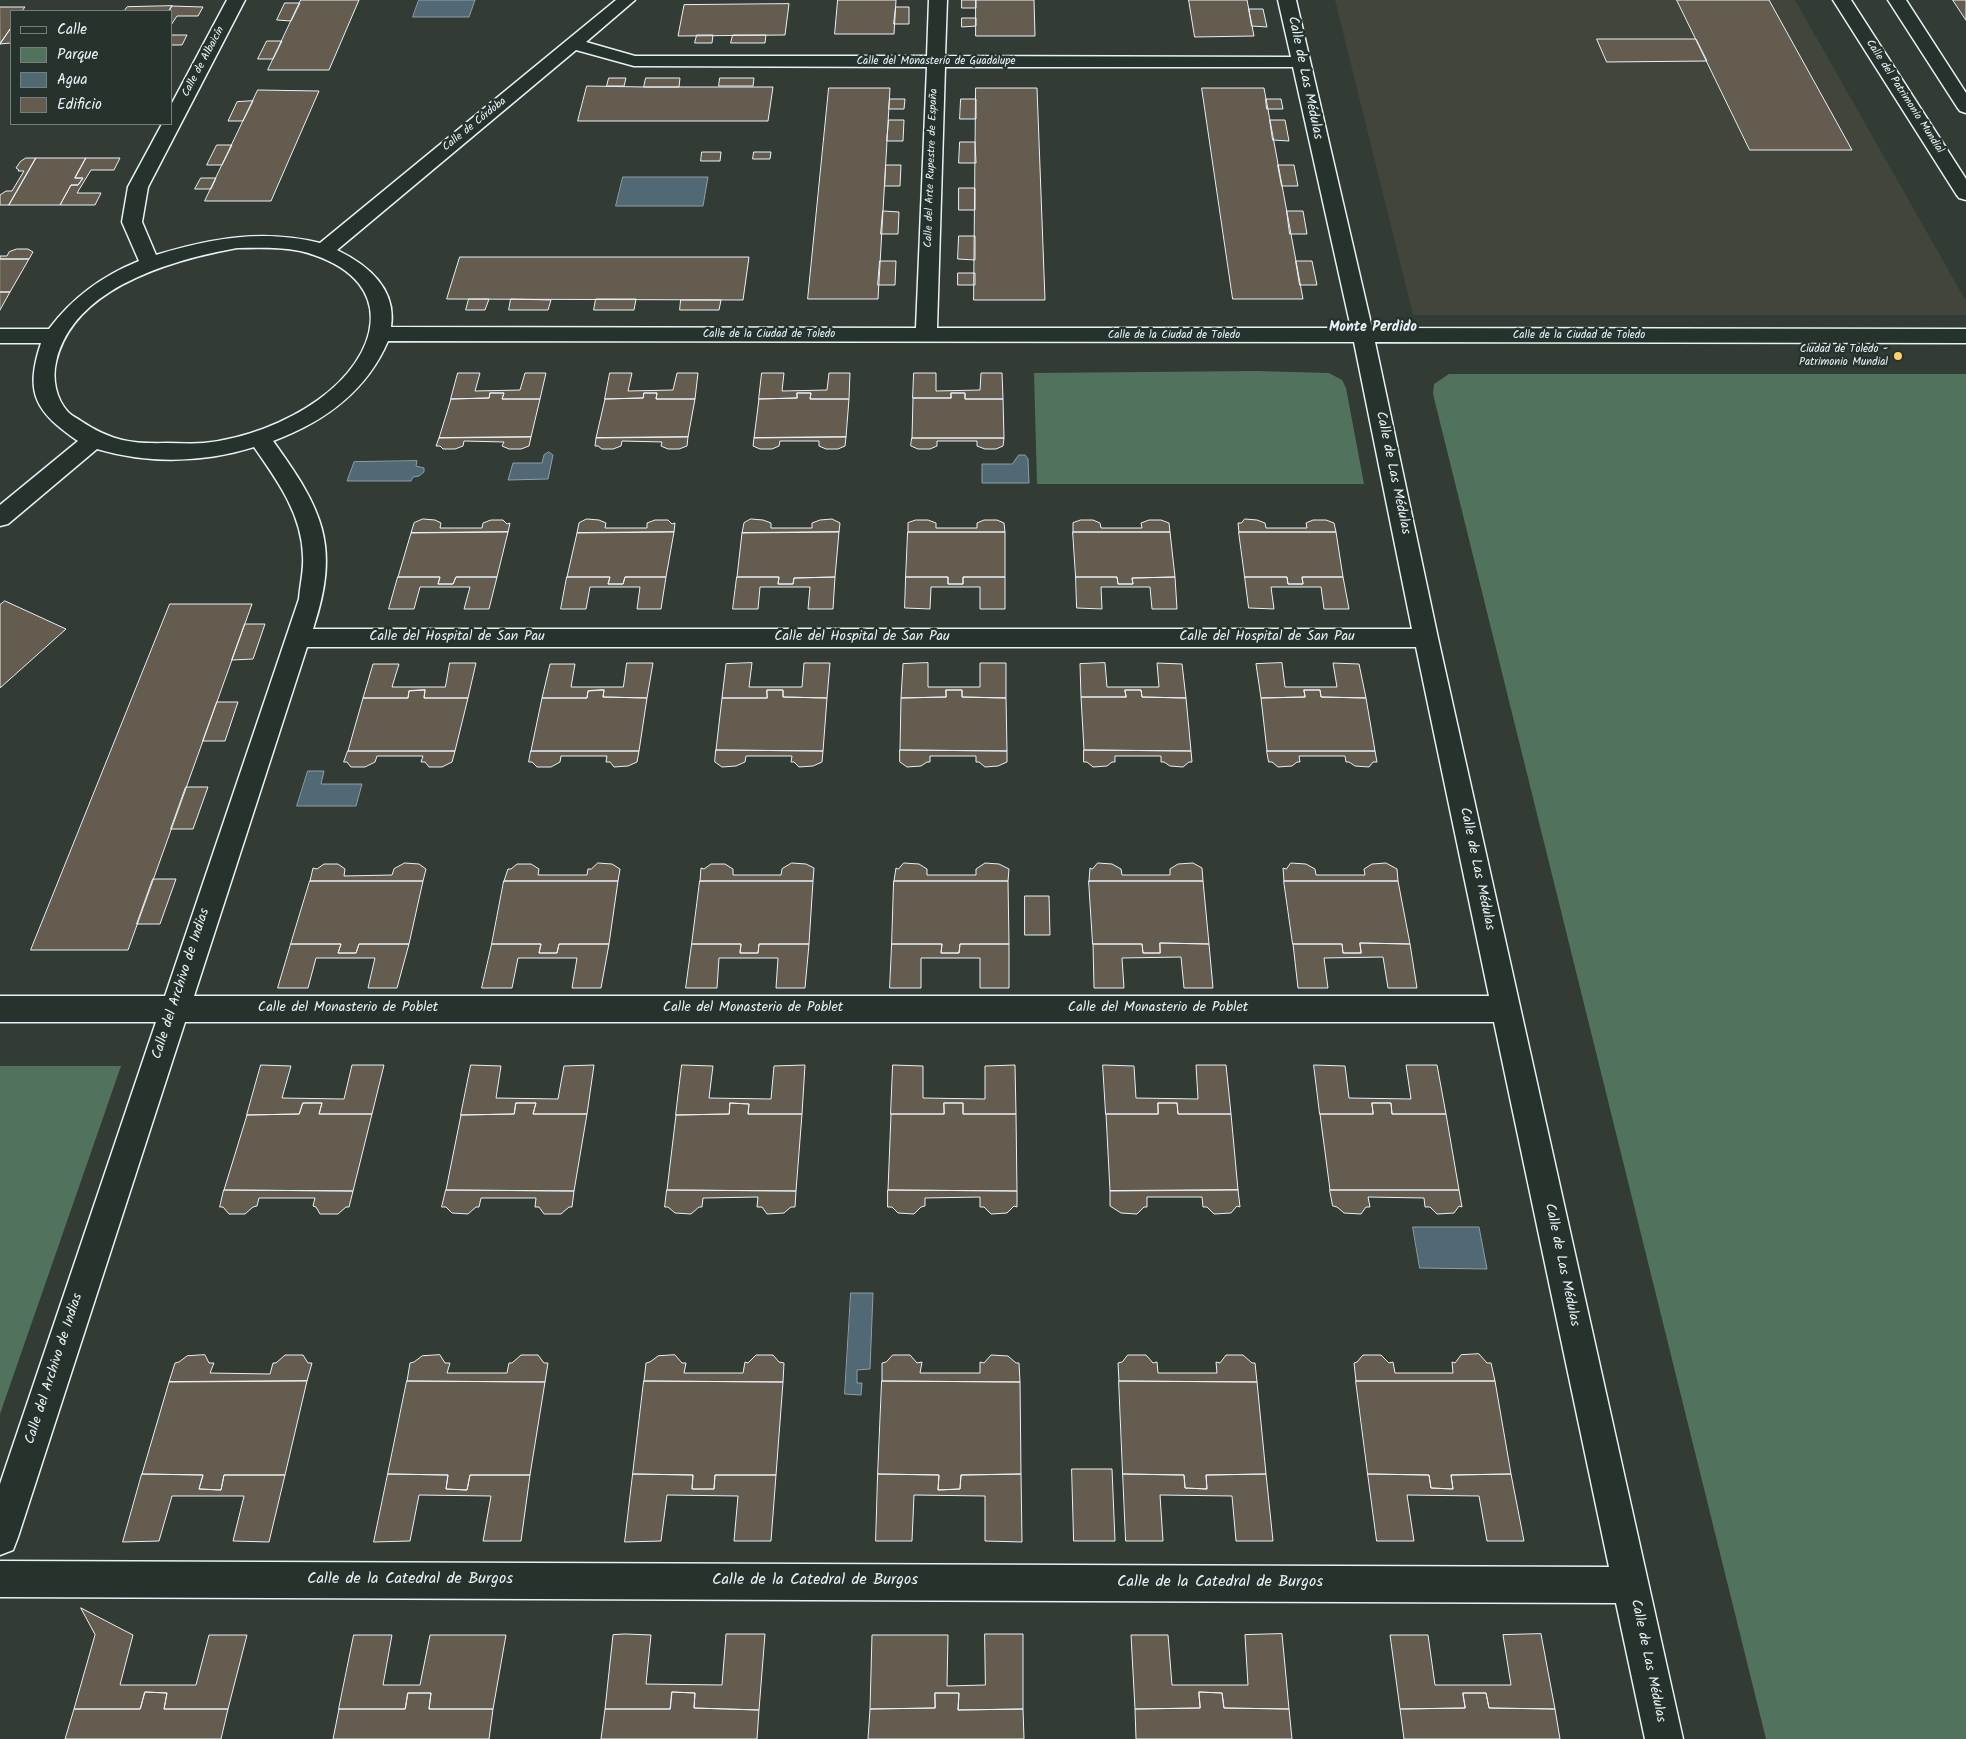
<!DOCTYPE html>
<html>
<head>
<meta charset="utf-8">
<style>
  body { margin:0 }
  #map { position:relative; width:1966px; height:1739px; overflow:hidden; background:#323b34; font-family:Kalam,sans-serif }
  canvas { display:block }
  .legend { position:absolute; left:10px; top:10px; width:162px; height:115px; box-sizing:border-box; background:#26332d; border:1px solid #747f7e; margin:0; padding:6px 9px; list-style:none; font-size:15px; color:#e8f1f8 }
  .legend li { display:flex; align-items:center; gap:10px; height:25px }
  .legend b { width:25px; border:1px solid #747f7e }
</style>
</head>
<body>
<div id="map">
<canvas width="1966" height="1739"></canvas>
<ul class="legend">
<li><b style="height:6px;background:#26332d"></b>Calle</li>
<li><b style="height:14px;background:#51735e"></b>Parque</li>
<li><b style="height:14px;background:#506975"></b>Agua</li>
<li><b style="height:14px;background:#645c4e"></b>Edificio</li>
</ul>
</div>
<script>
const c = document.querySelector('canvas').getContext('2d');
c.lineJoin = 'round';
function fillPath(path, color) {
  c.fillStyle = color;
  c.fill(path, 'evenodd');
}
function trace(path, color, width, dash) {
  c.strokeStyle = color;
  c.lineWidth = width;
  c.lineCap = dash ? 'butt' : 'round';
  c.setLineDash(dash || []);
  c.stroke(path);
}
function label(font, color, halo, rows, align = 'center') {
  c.font = font + ' Kalam,sans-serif';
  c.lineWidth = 5;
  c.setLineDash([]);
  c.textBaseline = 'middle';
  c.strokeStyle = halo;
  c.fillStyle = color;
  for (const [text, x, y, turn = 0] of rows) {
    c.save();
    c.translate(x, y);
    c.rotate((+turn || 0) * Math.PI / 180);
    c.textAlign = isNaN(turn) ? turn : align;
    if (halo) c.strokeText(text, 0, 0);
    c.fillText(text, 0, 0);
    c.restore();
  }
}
fillPath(new Path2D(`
  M1335,0H1795L1966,301V315H1413Z`), '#41453c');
fillPath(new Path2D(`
  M1256,371L1329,373L1342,380L1346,388L1364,484H1037L1034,373Z
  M1449,374H1966V1739H1766L1433,394L1434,384Z
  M0,1066H121L0,1414Z`), '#51735e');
const water = new Path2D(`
  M419,0H475L469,17H413Z
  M623,177H708L703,206H616Z
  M549,452L553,455L548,479L508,480L513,463H542L544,455Z
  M1019,455H1025L1028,459L1029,483H982V464H1012Z
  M417,461L416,466L424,468V472L419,476L413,477L411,481H347L354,462Z
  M308,771H324L321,784H362L356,806H297Z
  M1413,1227H1479L1487,1269L1420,1268Z
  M851,1293H873L870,1369L857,1370V1383H862L861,1395L845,1394Z`);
fillPath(water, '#506975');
trace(water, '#8d9fa9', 1);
const building = new Path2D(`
  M301,0H359L329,70H268Z
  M838,0H896L894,34H835Z
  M962,0H976V8H962Z
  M976,0H1034L1035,36H976Z
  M1189,0H1247L1254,36L1195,37Z
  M1677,0H1769L1852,150H1750Z
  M1953,0H1966V20Z
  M285,3H300L291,21L277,20Z
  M789,4L785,35L678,36L684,5Z
  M172,6L203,7L198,16H177L171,25V11H169Z
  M172,6L169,11H124L127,7Z
  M0,7H25L22,11H11V28L0,44Z
  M896,7H909V24H894Z
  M1249,9H1263L1267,27L1252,26Z
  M962,18H976V26L962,27Z
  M11,28V43L0,44Z
  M171,35H187L182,45H171Z
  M697,35H713L712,43H695Z
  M733,35H766L765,43H731Z
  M1597,39H1696L1707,61L1607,62Z
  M267,41H282L273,59H258Z
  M609,78H626L624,86H607Z
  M646,78H680L679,87H644Z
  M720,78H754L753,86H719Z
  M587,86L644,87H773L768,121H578Z
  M829,88H890L878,299H808Z
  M976,88H1037L1045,300H974Z
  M1202,88H1264L1303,299H1233Z
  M258,90L319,91L271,201H205Z
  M890,99H905L904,109H889Z
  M961,99H976V119H960Z
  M1266,99H1281L1283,109H1267Z
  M253,101L243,121H228L237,102Z
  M889,120H904L903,141H887Z
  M1270,120H1285L1289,141L1273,140Z
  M960,142H975L976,163H959Z
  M217,145H232L222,165H207Z
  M702,152H721L720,161H701Z
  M754,152H771L770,159H753Z
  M26,158H36L9,205H0V195L6,191H12L24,171H18L19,170L16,168L20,162Z
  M36,158H86L75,178H83L78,185H71L60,205H9Z
  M86,158H120L114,170H91L77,193H101L95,205H60L71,185H78L83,178H75Z
  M886,165H901L900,186H885Z
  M1278,165H1294L1298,186H1282Z
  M201,178H216L211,189H195Z
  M959,188H975V210H959Z
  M883,211L899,212L898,234H881Z
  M1287,211H1303L1307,234H1290Z
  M959,236H975V260L958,259Z
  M17,249H28L33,252L29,259H0V256H7L9,252Z
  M460,257H749L743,300L447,299Z
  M0,259H29L10,292H0Z
  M880,261H896L895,285H878Z
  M1296,261H1312L1317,285H1300Z
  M958,273H975V285H958Z
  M0,292H10L0,310Z
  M469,299H489L485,310H466Z
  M511,299L551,300L548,310H509Z
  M596,299H636L634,310H594Z
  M681,300H721L719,310H680Z
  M458,373H480L475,391L520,390L525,373H546L540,399H502L504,393H490L489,398L451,399Z
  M610,373H632L628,391L673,390L677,373H698L695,399H656L657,393H644L643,398L605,399Z
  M762,373H784L782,391L827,390L829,373H850L849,399H810L811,393H797V398L759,399Z
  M914,373H936V391L980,390L981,373H1002L1003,399H965V393H951V398H913Z
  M490,393H504L502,399H540L531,437L439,438L451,399L489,398Z
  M644,393H657L656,399H695L688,437L596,438L605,399L643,398Z
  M797,393H811L810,399H849L846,437L754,438L759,399L797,398Z
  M951,393H965V399H1003L1004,438H912L913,398H951Z
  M531,437L529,446L521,449H509L502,446L504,442L464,441L463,446L455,449H443L440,446H436L439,438Z
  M688,437L687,446L679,449H668L661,446L662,442L622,441L621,446L613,449H602L598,446H595L596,438Z
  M846,437L845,446L838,449H826L819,446V441H780L779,446L772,449H760L753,446L754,438Z
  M912,438H1004L1003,446L996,449H985L977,446V441H937V446L930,449H918L911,446Z
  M423,519L435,520L441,523L440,528H482L483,523L491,520H503L507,524L510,523L508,532L411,533L414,523Z
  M587,519L599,520L606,523L605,528H647V523L655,520H668L672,524L675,523L674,532L577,533L579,523Z
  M751,519L763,520L771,523V528H812V523L820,520L832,519L840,523L839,532L742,533L744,523Z
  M1245,519L1257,520L1265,523L1266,528H1307L1306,523L1313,520H1326L1334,523L1336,532H1239L1238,523H1241Z
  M916,520H928L936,523V528H977V523L984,520H997L1004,523L1005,532H908V523Z
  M1081,520H1093L1100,523L1101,528H1142L1141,523L1149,520H1161L1169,523L1170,532H1073V523Z
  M508,532L497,577H456L453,584H438L440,577H398L411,533Z
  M674,532L666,577H625L623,584H608L610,577H567L577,533Z
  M839,532L835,577L794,578L793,584H778L779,577H737L742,533Z
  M908,532H1005V577H963V584H948V577H906Z
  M1073,532H1170L1175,577L1132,578L1133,584H1118L1117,577H1076Z
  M1239,532H1336L1343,577H1302L1303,584H1288L1287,577H1245Z
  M398,577H440L438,584H453L456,577H497L489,609H464L470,587H420L414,609H389Z
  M567,577H610L608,584H623L625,577H666L661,609H637L640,587H590L586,609H561Z
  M737,577H779L778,584H793L794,578L835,577L833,609H808L810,587H760L758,609H733Z
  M906,577H948V584H963V577H1005V609H980V587H931L930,609L905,608Z
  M1076,577H1117L1118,584H1133L1132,578L1175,577L1177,609H1152L1150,587H1101L1102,609L1077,608Z
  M1245,577H1287L1288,584H1303L1302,577H1343L1349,609H1324L1321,587H1271L1274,609L1249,608Z
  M5,601L66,629L0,688V605Z
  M170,604H252L128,950H31Z
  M245,624H265L253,659L232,660Z
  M450,663H476L468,698H424L425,690L409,691L408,698H363L373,664H399L392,687H445Z
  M627,663H653L647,698L603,697L604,690L588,691L587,698H542L550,664H575L571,687H623Z
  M752,663L749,687H802L804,663H830L827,698L783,697V690H767V698H722L726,664Z
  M928,663V687H980V663H1006V698L962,697V690H946V697L901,698L903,664Z
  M1105,663L1107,687H1159L1157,663L1182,664L1186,698L1142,697L1141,690H1125L1126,697H1081L1080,664Z
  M1282,663L1285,687H1337L1333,663L1359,664L1366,698L1321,697L1320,690H1304L1305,697L1261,698L1256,664Z
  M425,690L424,698H468L455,751H348L363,698H408L409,691Z
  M604,690L603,697L647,698L639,751H531L542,698H587L588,691Z
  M767,690H783V697L827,698L823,751L716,750L722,698H767Z
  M946,690H962V697L1006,698L1007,751L900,750L901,698L946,697Z
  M1125,690H1141L1142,697L1186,698L1191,751L1084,750L1081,697H1126Z
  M1304,690H1320L1321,697L1366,698L1375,751H1267L1261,698L1305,697Z
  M217,702H238L225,741H203Z
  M716,750L823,751L822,762L813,766L799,767L794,762H791L792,756H746L745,762L736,766L722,767L715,762Z
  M900,750L1007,751V762L998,766L985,767L979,762H976V756H930V762H927L921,766L907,767L900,762Z
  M1084,750L1191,751L1192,762H1189L1183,767L1170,766L1164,762H1161V756H1115V762H1112L1107,766L1093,767L1087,762H1084Z
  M348,751H455L452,762L442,767H429L425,762H421L423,756H377L375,762L365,767H351L347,762H344Z
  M531,751H639L637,762L628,766L614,767L610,762H606L607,756H561L560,762L551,767H537L532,762H529Z
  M1267,751H1375L1377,762H1373L1369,767L1355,766L1349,762H1346L1345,756H1299L1300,762H1297L1292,766L1278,767L1272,762H1269Z
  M186,787H208L193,829H171Z
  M405,863L419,864L426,869L423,881H310L313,868L317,869L324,864H338L345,869L344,876L392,875L394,869Z
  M598,863L612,864L620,869L618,881H504L508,869H511L517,864H531L539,869L538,875H587L588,869H591Z
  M792,863L806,864L814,868L813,881H700L701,868L704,869L711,864H725L733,869V875H781L782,869Z
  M904,863L919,864L927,869V875H976V869L985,863L999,864L1009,869L1008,881H894L896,868L898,869Z
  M1098,863L1112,864L1121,869L1122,875H1170V869L1178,864L1193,863L1202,868L1203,881H1089L1090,868L1092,869Z
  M1291,863L1306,864L1315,869L1316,875H1365L1364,869L1372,864L1386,863L1397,869L1398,881H1284L1283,868L1286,869Z
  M153,879H176L160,924H137Z
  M310,881H423L409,944H359L356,953H338L341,944H291Z
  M504,881H618L609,944H559L557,953H539L541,944H492Z
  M700,881H813L809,944H759L758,953H740L741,944H692Z
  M894,881H1008L1009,944H960L959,953H941L942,944H892Z
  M1089,881H1203L1209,944L1160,943V953H1143L1142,944H1093Z
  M1284,881H1398L1410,944L1360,943L1361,953H1343L1342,944H1293Z
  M1025,896H1049L1050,935H1025Z
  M1160,943L1209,944L1213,988H1184L1181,957L1122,958L1124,988H1094L1093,944H1142L1143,953H1160Z
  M1360,943L1410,944L1417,988H1388L1383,957L1324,958L1328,988H1298L1293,944H1342L1343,953H1361Z
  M291,944H341L338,953H356L359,944H409L397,988H368L375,958H316L308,988H278Z
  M492,944H541L539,953H557L559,944H609L601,988H572L577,958H518L512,988H482Z
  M692,944H741L740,953H758L759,944H809L805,988H776L778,958H719L717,988H686Z
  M892,944H942L941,953H959L960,944H1009V988H980V958H921V988H890Z
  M261,1065L291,1066L282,1098L344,1099L352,1065H384L372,1114H319L322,1103H303L299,1114L247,1115Z
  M471,1065L501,1066L496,1098L558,1099L564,1066L594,1065L587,1114H533L536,1103H516L514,1114L461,1115Z
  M682,1065L713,1066L709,1098L771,1099L774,1066L805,1065L802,1114H748L749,1104L730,1103L729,1114L676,1115Z
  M893,1065L923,1066V1098L985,1099V1066L1015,1065L1016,1114H963V1103H944V1114H891Z
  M1103,1065L1134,1066L1136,1098L1198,1099L1196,1065H1226L1231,1114H1178L1177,1103H1158V1114H1106Z
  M1314,1065L1345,1066L1349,1098L1411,1099L1406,1065H1437L1446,1114H1392L1391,1103H1372L1373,1114H1320Z
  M303,1103H322L319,1114H372L353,1191L224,1190L247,1115L299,1114Z
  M516,1103H536L533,1114H587L574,1191L446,1190L461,1115L514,1114Z
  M730,1103L749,1104L748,1114H802L796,1191L667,1190L676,1115L729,1114Z
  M944,1103H963V1114H1016L1017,1191L888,1190L891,1114H944Z
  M1158,1103H1177L1178,1114H1231L1238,1190L1110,1191L1106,1114H1158Z
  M1372,1103H1391L1392,1114H1446L1459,1190H1330L1320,1114H1373Z
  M224,1190L353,1191L349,1207H346L338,1214H320L316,1207L313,1206L315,1198H259L257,1206L253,1207L245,1214H229L223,1207H220Z
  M446,1190L574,1191L572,1207H569L561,1214H544L539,1207H535L536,1198H481L479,1207H476L468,1214L452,1213L446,1207H442Z
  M667,1190L796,1191L795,1207H791L784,1213L767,1214L762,1207H757L758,1197L703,1198L702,1207H699L691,1214L675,1213L668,1207H665Z
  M888,1190L1017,1191V1207L1014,1206L1007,1213L991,1214L984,1207H980V1197L925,1198V1206L921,1207L914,1214L898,1213L892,1207H888Z
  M1238,1190L1240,1207L1237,1206L1231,1213L1214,1214L1207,1207H1203L1202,1197H1147V1207H1144L1137,1214L1121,1213L1110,1206V1191Z
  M1330,1190H1459L1462,1207L1459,1206L1454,1213L1437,1214L1430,1207H1425L1424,1198L1368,1197L1370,1207H1366L1361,1214L1344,1213L1337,1207L1333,1206Z
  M1479,1354L1487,1363H1491L1495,1381H1356L1354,1363L1357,1362L1363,1355H1381L1389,1363L1393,1362L1395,1373H1453L1452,1362L1455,1363L1461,1355Z
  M205,1355L209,1363H214L210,1373L270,1374L273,1363H276L285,1355H303L308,1363H312L307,1381L169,1382L175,1363L179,1362L187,1356Z
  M440,1355L445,1363H450L447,1373H507L509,1363H512L521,1355H538L544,1363H548L545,1382L407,1381L410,1363L414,1362L422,1356Z
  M675,1355L682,1363H686L684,1373H743L745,1362L748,1363L756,1355H773L779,1362L784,1363L783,1382L644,1381L646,1363L650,1362L658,1356Z
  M893,1355H910L917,1363L922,1362L920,1373H980V1362L984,1363L991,1355L1008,1356L1016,1363H1019L1020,1382L882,1381V1363L886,1362Z
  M1128,1355H1146L1153,1363L1157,1362L1158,1373H1217L1216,1362L1220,1363L1226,1355H1243L1252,1363H1255L1257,1382L1119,1381L1118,1363L1122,1362Z
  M307,1381L285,1475H224L221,1490L199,1489L203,1475L142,1474L169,1382Z
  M407,1381L545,1382L530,1475H470L467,1490L446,1489L448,1475L388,1474Z
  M644,1381L783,1382L776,1475H715L714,1489H692L693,1475L633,1474Z
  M882,1381L1020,1382L1021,1474L961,1475L960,1489L938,1490L939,1475L878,1474Z
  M1119,1381L1257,1382L1266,1474L1206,1475L1207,1489L1185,1488L1184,1475L1123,1474Z
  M1356,1381H1495L1511,1474L1451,1475L1453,1489L1431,1488L1429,1475L1368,1474Z
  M1072,1469H1112L1115,1541H1074Z
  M142,1474L203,1475L199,1489L221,1490L224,1475H285L269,1542L233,1541L244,1496H172L159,1541L123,1542Z
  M388,1474L448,1475L446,1489L467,1490L470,1475H530L521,1541H483L491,1496L419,1495L410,1541L374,1542Z
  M633,1474L693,1475L692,1489H714L715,1475H776L771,1541H734L738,1496L667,1495L661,1541L625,1542Z
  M878,1474L939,1475L938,1490L960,1489L961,1475L1021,1474L1022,1542L985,1541V1496L914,1495L912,1541H876Z
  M1123,1474L1184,1475L1185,1488L1207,1489L1206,1475L1266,1474L1273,1541H1236L1232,1496L1160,1495L1163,1541H1126Z
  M1368,1474L1429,1475L1431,1488L1453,1489L1451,1475L1511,1474L1524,1541H1487L1479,1496L1407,1495L1414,1541H1377Z
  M81,1608L133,1635L120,1685H196L209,1635H247L228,1709H164L167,1693L145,1692L140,1709H74L95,1635Z
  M626,1634L651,1635L646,1684L722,1685L726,1634H765L759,1710L694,1708L695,1693L672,1692L670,1709H605L613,1635Z
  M985,1634H1023V1709L958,1710L959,1693H935V1708L870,1709L872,1635H948L947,1686L985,1685Z
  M1282,1634L1289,1709L1224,1708L1222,1693L1199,1692L1200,1708L1135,1709L1131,1635H1168L1172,1685H1248L1245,1635Z
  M1541,1634L1555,1709L1489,1708L1486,1693H1463L1465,1708L1400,1709L1390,1635H1428L1435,1685H1511L1503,1635Z
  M354,1635H392L383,1685H420L430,1635H506L493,1709H429L431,1693H408L405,1709H339Z
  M145,1692L167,1693L164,1709H228L221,1739H65L74,1709H140Z
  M672,1692L695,1693L694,1708L759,1710L757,1739H601L605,1709H670Z
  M1199,1692L1222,1693L1224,1708L1289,1709L1292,1739H1136L1135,1709L1200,1708Z
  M408,1693H431L429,1709H493L489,1739H333L339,1709H405Z
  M935,1693H959L958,1710L1023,1709L1024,1739H868L870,1709L935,1708Z
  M1463,1693H1486L1489,1708L1555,1709L1560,1739H1404L1400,1709L1465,1708Z`);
fillPath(building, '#645c4e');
trace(building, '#e8f1f8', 1);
const street = new Path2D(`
  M227,0H245L148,187L142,222L156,255C212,238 263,229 320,243L616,0H635L586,42L635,56H927L929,0H947L945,56L1291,57L1278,0H1296L1372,328L1966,329V343L1375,342L1438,638L1683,1739H1645L1616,1603L0,1597V1561L1609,1567L1494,1022H185L18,1537L13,1550L0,1555V1484L156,1022H0V996H165L299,599C300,585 304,570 303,556C302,514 277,480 254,447C203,463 148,464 97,449L8,524L0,526V505L78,441C36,412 24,394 41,343H0V329H49C73,297 102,276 139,261L122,222L128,187L162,124H171V105ZM576,50L634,66L927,67L916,328L391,327C397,289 368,265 337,250ZM945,67H1293L1351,328H937ZM237,248C262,248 290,246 314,255C399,284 379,357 318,400C286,423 243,439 204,443C192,444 179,443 167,443C132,444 111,441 81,421C77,418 72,416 68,412C56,399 52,379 56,362C73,287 172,260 237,248ZM388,341L1354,342L1412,629H313C341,545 322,509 273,441C324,422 366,392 388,341ZM307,647H1416L1489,996H194Z
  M1833,0H1851L1966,179V200L1959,198L1956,194Z
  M1888,0H1906L1966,93V113L1960,111L1957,107Z`);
trace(street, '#e8f1f8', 3);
fillPath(street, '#26332d');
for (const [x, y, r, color] of [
  [1898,356,5,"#ffd166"]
]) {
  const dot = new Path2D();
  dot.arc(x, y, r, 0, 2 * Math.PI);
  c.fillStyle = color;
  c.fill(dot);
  trace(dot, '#26332d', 2);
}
label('11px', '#e8f1f8', '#26332d', [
  ["Calle de Albaicín",204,62,-62],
  ["Calle del Monasterio de Guadalupe",936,62],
  ["Calle del Patrimonio Mundial",1904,97,57],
  ["Calle de Córdoba",475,125,-39],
  ["Calle del Arte Rupestre de España",932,168,-88],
  ["Calle de la Ciudad de Toledo",769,335],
  ["Calle de la Ciudad de Toledo",1174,336],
  ["Calle de la Ciudad de Toledo",1579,336]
]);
label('11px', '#e8f1f8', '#26332d', [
  ["Ciudad de Toledo -",1888,350],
  ["Patrimonio Mundial",1888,363]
], 'right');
label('14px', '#e8f1f8', '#26332d', [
  ["Calle de Las Médulas",1304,78,78],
  ["Calle de Las Médulas",1392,473,78],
  ["Calle del Hospital de San Pau",457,638],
  ["Calle del Hospital de San Pau",862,638],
  ["Calle del Hospital de San Pau",1267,638],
  ["Calle de Las Médulas",1476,869,78],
  ["Calle del Archivo de Indias",182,984,-72],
  ["Calle del Monasterio de Poblet",348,1009],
  ["Calle del Monasterio de Poblet",753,1009],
  ["Calle del Monasterio de Poblet",1158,1009],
  ["Calle de Las Médulas",1561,1265,78],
  ["Calle del Archivo de Indias",55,1369,-72],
  ["Calle de Las Médulas",1647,1661,78]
]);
label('bold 14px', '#e8f1f8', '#26332d', [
  ["Monte Perdido",1373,329]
]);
label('16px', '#e8f1f8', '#26332d', [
  ["Calle de la Catedral de Burgos",410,1580],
  ["Calle de la Catedral de Burgos",815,1581],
  ["Calle de la Catedral de Burgos",1220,1583]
]);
</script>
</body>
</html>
